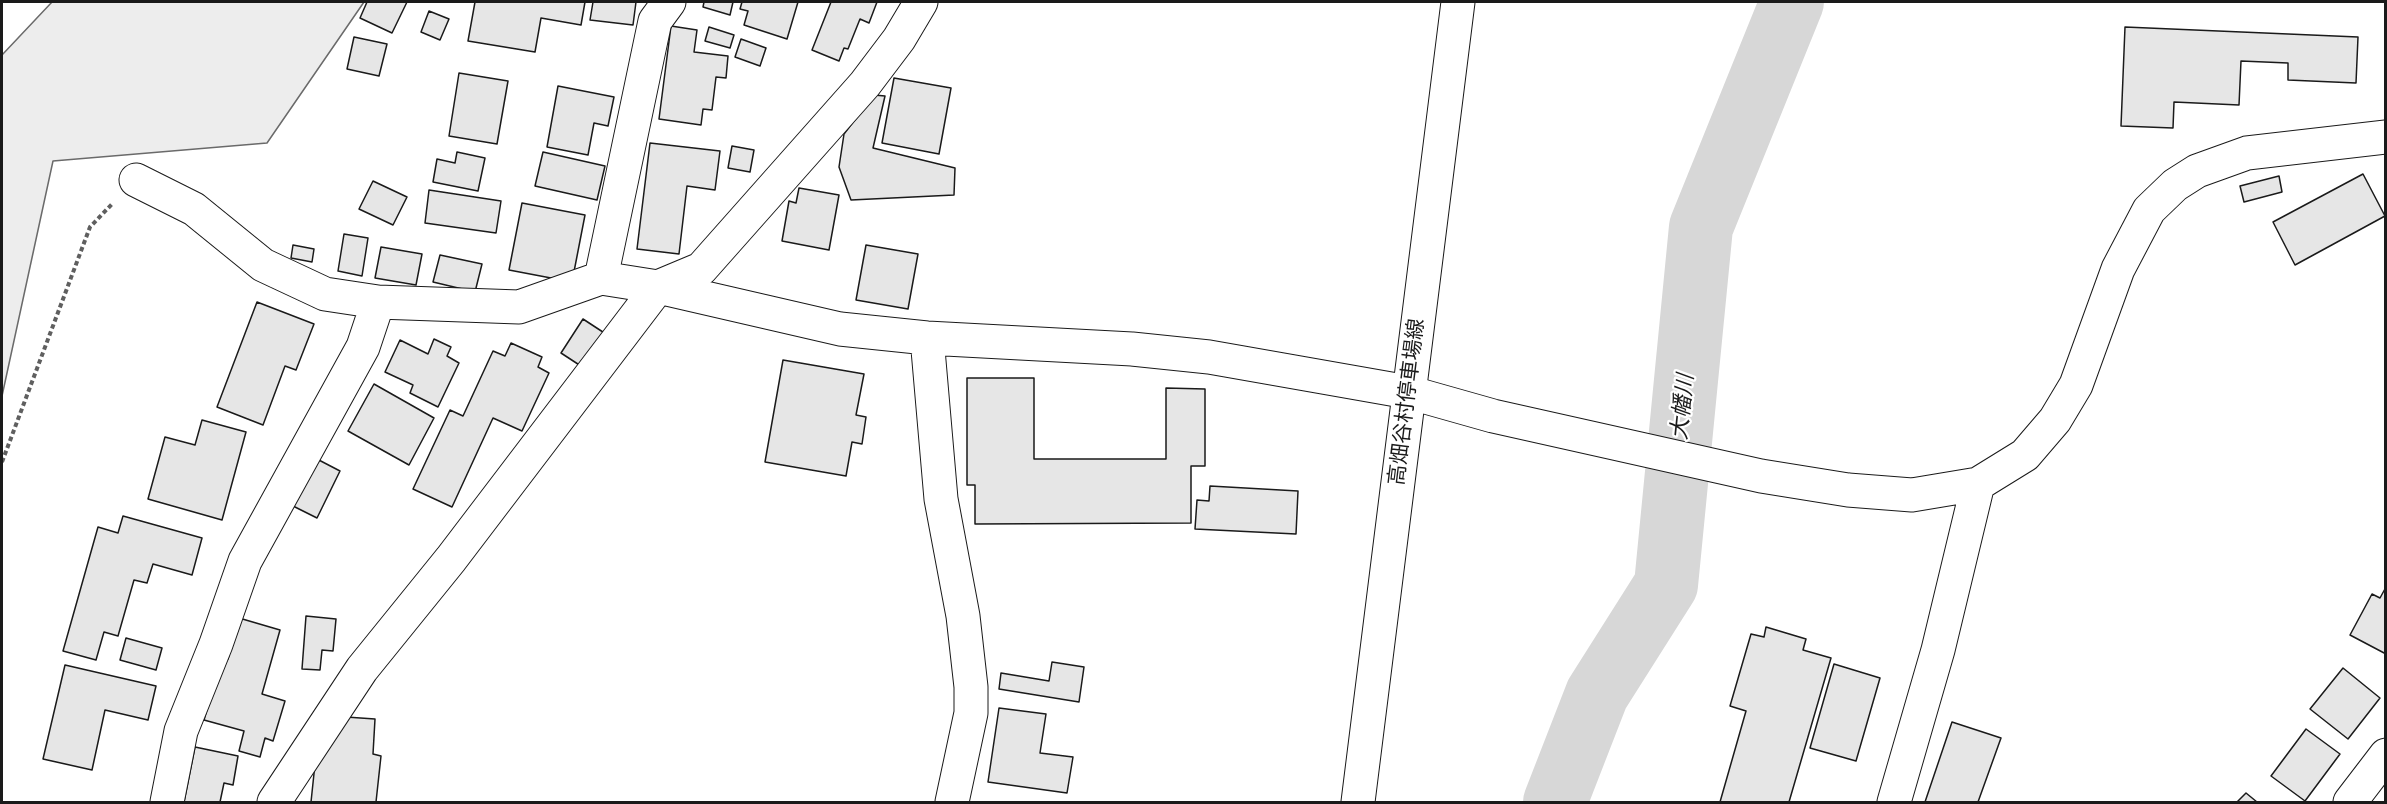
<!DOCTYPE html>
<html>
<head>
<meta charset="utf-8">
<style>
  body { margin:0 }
  #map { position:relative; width:2387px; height:804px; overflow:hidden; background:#fff; font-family:Figtree,sans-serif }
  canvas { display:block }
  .frame { position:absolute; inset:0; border:3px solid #1a1a1a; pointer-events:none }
</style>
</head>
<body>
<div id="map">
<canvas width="2387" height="804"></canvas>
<div class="frame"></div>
</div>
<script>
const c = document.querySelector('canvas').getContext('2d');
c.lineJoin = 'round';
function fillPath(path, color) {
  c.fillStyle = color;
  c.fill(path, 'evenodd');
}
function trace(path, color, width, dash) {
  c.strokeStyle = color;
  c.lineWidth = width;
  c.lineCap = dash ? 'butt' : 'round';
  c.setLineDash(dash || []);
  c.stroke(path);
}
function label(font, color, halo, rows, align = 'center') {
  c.font = font + ' Figtree,"Noto Sans JP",sans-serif';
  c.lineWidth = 4.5;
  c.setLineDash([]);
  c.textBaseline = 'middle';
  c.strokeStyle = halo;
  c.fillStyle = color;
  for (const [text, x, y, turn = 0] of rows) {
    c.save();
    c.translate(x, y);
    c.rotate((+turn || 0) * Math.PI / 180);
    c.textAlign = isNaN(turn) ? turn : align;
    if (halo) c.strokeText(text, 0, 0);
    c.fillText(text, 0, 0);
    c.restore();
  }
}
const built = new Path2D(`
  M52,2H364L267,143L53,161L2,396V55Z`);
fillPath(built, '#ededed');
trace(built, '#6a6a6a', 1.5);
trace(new Path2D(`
  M1555,802L1597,694L1666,585L1701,227L1792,2`), '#d7d7d7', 64);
const building = new Path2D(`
  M367,2H407L392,33L360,18Z
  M475,2H585L581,25L541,18L535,52L468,41Z
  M593,2H636L633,25L590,20Z
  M704,2H733L730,15L703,7Z
  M742,2H798L787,39L744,25L748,11L740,9Z
  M831,2H877L869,23L860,19L848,49L844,48L839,61L812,50Z
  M429,11L449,19L440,40L421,32Z
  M671,26L697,30L694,52L728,56L726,78L716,77L712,110L703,109L701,125L659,119Z
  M709,27L734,35L730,48L705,41Z
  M2125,27L2358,37L2356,83L2288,80V63L2241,61L2239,105L2174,102L2173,128L2121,126Z
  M354,37L387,44L379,76L347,69Z
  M741,39L766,48L760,66L735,57Z
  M459,73L508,81L497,144L449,136Z
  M894,78L951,88L939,154L882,143Z
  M558,86L614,97L608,126L594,123L588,155L547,147Z
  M874,95L885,96L873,148L955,168L954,195L851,200L839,167L844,134Z
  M650,143L720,151L715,190L687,186L679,254L637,249Z
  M732,146L754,150L750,172L728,168Z
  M457,152L485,158L478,191L433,182L437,159L455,163Z
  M543,152L605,166L597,200L535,186Z
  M2363,174L2385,216L2295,265L2273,222Z
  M2279,176L2282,192L2244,202L2240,186Z
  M373,181L407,197L393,225L359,209Z
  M799,188L839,195L829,250L782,241L789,201L796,203Z
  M429,190L501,201L496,233L425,223Z
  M522,203L585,215L572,282L509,270Z
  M344,234L368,238L362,276L338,271Z
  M293,245L314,249L312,262L291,258Z
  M866,245L918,254L908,309L856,300Z
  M381,247L422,254L416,285L375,278Z
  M440,255L482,264L475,292L433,282Z
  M257,302L314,324L296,370L285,366L263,425L217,407Z
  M583,319L609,336L587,370L561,353Z
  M434,339L451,347L447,356L459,363L438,407L410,393L413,385L385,372L400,340L428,354Z
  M511,343L542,357L538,367L549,373L522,431L493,418L452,507L413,489L450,410L463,416L493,351L505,356Z
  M783,360L864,374L856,415L866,417L862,444L852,442L846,476L765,462Z
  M967,378H1034V459H1166V388L1205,389V466H1191V523L975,524V485H967Z
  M374,384L434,418L409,465L348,431Z
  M202,420L246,432L222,520L148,499L165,437L195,445Z
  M315,458L340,471L317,518L293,506Z
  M1210,486L1298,491L1296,534L1195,529L1197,500L1209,501Z
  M123,516L202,538L192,575L153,564L147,583L134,580L118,636L104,632L96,660L63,651L98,527L118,533Z
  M2386,587V654L2350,635L2372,594L2380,598Z
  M306,616L336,619L333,651L322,650L320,670L302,669Z
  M239,618L280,630L262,694L285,701L273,741L265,738L260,757L239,751L244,731L204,720L222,657L228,659Z
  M1766,627L1806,639L1803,650L1831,658L1789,802H1720L1746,711L1730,706L1751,634L1764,637Z
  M126,638L162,648L156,670L120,660Z
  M1052,662L1084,667L1079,702L999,689L1001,673L1049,681Z
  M1834,664L1880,678L1856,761L1810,748Z
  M65,665L156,686L148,720L105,710L92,770L43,759Z
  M2343,668L2380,698L2348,739L2310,709Z
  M999,708L1046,714L1040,753L1073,757L1067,793L988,782Z
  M346,717L375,719L373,754L381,756L376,802H311L315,764Z
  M1952,722L2001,738L1978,802H1925Z
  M2306,729L2340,754L2305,801L2271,776Z
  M195,747L238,756L233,785L224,783L220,802H184Z
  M2246,793L2257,802H2237Z`);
fillPath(building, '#e6e6e6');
trace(building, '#1a1a1a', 1.5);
const minor = new Path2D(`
  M136,180L194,209L263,265L325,294L378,302L519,307L601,278L658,287L840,329L927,338L1132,349L1209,357L1408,392L1493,416L1761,476L1848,490L1912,495L1978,484L2025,455L2055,420L2076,385L2118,269L2149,210L2175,185L2197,171L2247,153L2386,137
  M601,278L655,21L669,2
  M927,338L941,499L963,616L971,687V713L952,802
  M167,802L181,731L216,644L245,561L363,347L378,302
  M274,802L362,669L451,559L658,287L701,269L865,84L899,39L921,2
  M1894,802L1938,650L1978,484
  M2350,802L2386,755`);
const major = new Path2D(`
  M1358,802L1458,2`);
trace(minor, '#1a1a1a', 35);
trace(major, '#1a1a1a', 35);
trace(new Path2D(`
  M2,462L90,227L112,204`), '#5f5f5f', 4, [4.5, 3]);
trace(minor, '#fff', 33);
trace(major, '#fff', 33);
label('21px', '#1a1a1a', '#fff', [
  ["高畑谷村停車場線",1407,402,-83]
]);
label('italic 22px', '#1a1a1a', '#fff', [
  ["大幡川",1683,407,-84]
]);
</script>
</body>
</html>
